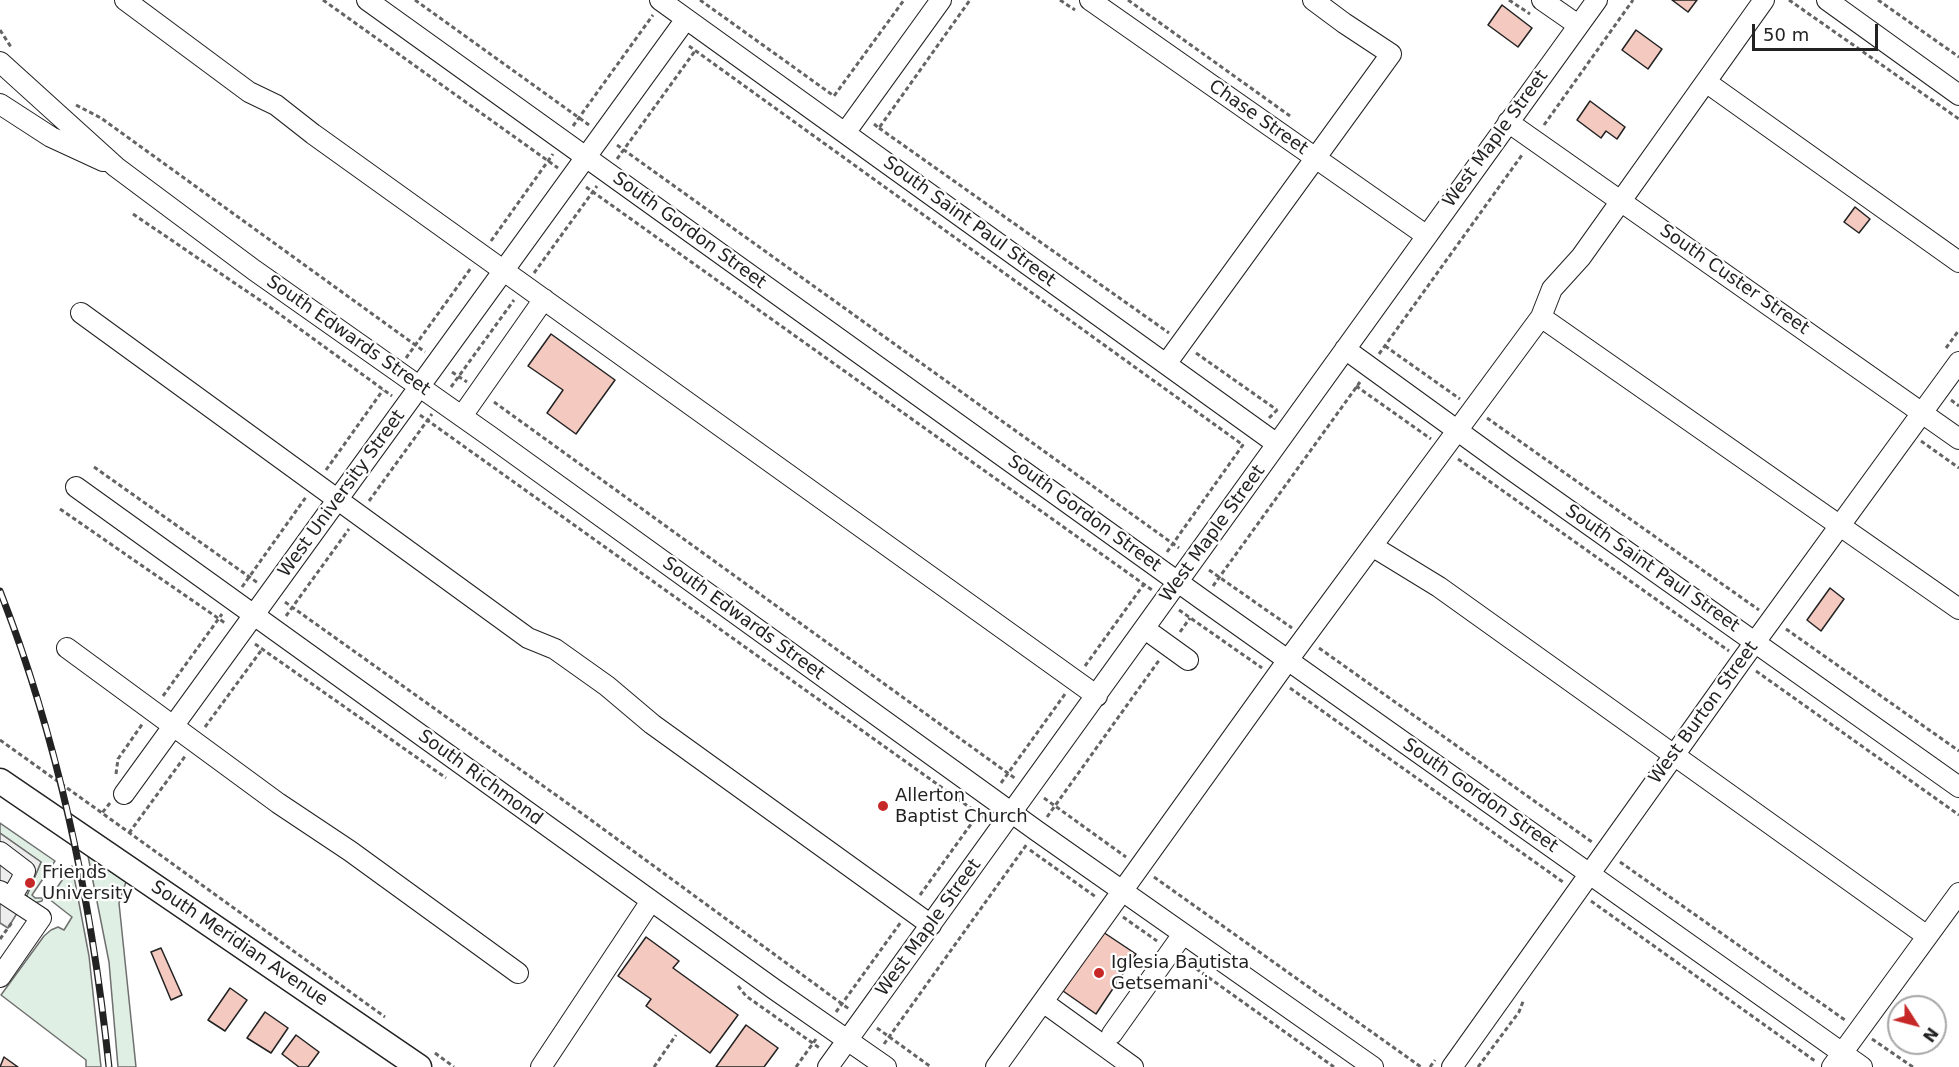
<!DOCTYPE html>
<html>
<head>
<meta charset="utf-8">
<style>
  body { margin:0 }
  #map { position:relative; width:1959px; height:1067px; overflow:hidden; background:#fff; font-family:"DejaVu Sans",sans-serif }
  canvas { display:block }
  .north { position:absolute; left:1887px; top:995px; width:60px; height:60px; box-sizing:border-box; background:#fff; border:2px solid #a7a7a7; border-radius:50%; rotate:126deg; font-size:16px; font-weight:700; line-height:24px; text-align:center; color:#222 }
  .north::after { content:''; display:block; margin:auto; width:21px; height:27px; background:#c62828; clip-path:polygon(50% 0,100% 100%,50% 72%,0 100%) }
  .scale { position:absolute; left:1752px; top:24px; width:126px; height:27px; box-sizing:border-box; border:3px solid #222; border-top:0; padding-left:8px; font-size:18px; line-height:21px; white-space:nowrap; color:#222; -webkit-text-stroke:4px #fff; paint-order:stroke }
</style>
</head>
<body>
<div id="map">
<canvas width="1959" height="1067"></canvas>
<div class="north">N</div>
<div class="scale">50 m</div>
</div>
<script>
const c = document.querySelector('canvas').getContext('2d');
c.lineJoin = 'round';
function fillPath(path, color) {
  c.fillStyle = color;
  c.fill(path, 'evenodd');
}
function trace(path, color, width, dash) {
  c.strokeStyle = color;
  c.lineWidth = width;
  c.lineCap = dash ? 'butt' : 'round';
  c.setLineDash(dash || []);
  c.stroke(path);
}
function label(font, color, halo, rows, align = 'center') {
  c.font = font + ' "DejaVu Sans",sans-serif';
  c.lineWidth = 4.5;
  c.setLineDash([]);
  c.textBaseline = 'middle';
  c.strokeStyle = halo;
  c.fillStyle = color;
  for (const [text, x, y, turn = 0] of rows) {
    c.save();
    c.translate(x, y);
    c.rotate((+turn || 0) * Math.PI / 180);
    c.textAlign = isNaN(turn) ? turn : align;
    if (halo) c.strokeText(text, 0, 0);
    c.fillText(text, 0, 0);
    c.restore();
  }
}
const green = new Path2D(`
  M0,823L55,861L32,895L35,898H43L42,901L34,903L25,900L41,862L0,833Z
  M88,856L126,882L119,903L136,1067H118L109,962Z
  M72,866L89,956L101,1067H86V1060L1,995L44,936L51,930L58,927L64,930L72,917L49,899Z`);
fillPath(green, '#e0efe3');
trace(green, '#6f6f6f', 1.5);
const parking = new Path2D(`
  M0,833L41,862L25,900L8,928L0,923Z`);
fillPath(parking, '#ededed');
trace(parking, '#6f6f6f', 1.5);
const building = new Path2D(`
  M1672,0H1697L1688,12Z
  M1502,5L1532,28L1518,47L1488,25Z
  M1636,30L1662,49L1648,69L1622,50Z
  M1590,101L1625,127L1617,139L1606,131L1601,138L1577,120Z
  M1855,207L1870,219L1859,233L1844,222Z
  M551,334L615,380L576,434L547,413L563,390L528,366Z
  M1830,588L1844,599L1821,631L1807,620Z
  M1103,932L1136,954L1096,1014L1063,991Z
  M646,937L679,961L673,968L738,1015L710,1053L646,1006L651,999L618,976Z
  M161,948L182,995L171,1000L151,952Z
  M230,988L247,1000L225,1031L208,1020Z
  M265,1012L288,1028L271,1053L247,1038Z
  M746,1025L778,1048L764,1067H716Z
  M296,1035L319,1052L308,1067H299L282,1054Z
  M4,1057L18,1067H0Z`);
fillPath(building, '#f3c9c0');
trace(building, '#222', 1.5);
const minor = new Path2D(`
  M125,0L249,92L276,105L313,134L1097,696
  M367,0L1203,600L1862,1067
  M660,0L1277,444
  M1090,0L1427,236
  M1542,0L1578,25
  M1827,0L1959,95
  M0,62L116,167L254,270L491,437L1037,831L1373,1067
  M1706,82L1959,262
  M0,104L51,137L103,161
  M1508,122L1959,439
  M845,133L941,0
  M81,313L528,638L555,649L607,686L652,724L931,925
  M1541,317L1959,609
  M1345,349L1509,468L1959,787
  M1166,364L1391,54L1344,23L1313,0
  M462,416L544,299
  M76,487L774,989L886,1067
  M1372,546L1439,587L1927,936
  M1145,629L1188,660
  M67,648L278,803L350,851L518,973
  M124,794L686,19
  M0,852L25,871L21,881L11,898
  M0,891L41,918L0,977
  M1043,1002L1133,1067
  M1112,1034L1183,934
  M541,1067L651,901
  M828,1067L1597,0
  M996,1067L1288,660L1541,317L1552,289L1581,257L1764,0
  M1452,1067L1742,660L1959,362
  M1832,1067L1959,893`);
const major = new Path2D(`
  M0,781L419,1067`);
trace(minor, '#222', 22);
trace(major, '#222', 27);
trace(new Path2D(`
  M323,0L558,168
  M415,0L589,125
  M700,0L834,96L904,0
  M1060,0L1075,10
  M1128,0L1290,116
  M1509,0L1530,14
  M1789,0L1959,119
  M1878,0L1959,57
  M0,30L11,47
  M689,46L1243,445
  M76,105L101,118L425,352
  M874,124L879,128L970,0
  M1544,125L1633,0
  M573,126L653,15
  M879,128L1169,333
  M617,145L1179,548
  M617,159L695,51
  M586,187L1152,590
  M133,214L267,305L392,396
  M491,241L553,154
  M534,273L597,186
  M1385,346L1460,399
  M1946,348L1959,330
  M1196,353L1277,410
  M1379,354L1522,155
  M406,358L471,268
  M452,372L467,382
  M1356,386L1431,439
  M451,387L514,300
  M1951,400L1959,406
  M494,402L1016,779
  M420,415L986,819
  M1269,418L1279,408
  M1487,418L1759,610
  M1921,441L1959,468
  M1458,459L1729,651
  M94,467L258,583
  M326,470L383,390
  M369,501L432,414
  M60,509L225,623
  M1167,552L1245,442
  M1209,570L1292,628
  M1213,586L1360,382
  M242,587L306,497
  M285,602L591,820L849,1009
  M1179,610L1262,668
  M286,616L349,529
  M1786,629L1959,751
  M1180,632L1190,618
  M255,644L446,778
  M1319,648L1592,842
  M1085,666L1144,584
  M1756,671L1959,815
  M1290,688L1563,882
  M163,696L222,614
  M205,727L263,648
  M0,740L102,813
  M116,774L118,759L143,723
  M1001,783L1065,694
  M1044,798L1126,857
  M110,803L102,813L385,1017
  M1047,817L1160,659
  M129,833L186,755
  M1030,850L1096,897
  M1620,862L1845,1020
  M1154,877L1421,1067
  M920,895L979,813
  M1591,901L1815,1061
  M1123,917L1157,941
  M0,939L13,921
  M1184,960L1334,1067
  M738,986L746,996L821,1049
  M836,1012L901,922
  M877,1028L931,1067
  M1872,1039L1913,1067
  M884,1044L1027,844
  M435,1053L454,1067
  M654,1067L676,1035
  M796,1067L816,1039
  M1430,1067L1435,1060
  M1478,1067L1519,1012L1524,999`), '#646464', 3, [4.5, 3]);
trace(minor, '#fff', 20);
trace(major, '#fff', 24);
const rail = new Path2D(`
  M0,591C60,744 92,904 109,1067`);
trace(rail, '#222', 7);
trace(rail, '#fff', 4.5, [14]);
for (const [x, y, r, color] of [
  [883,806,6,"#c62828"],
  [30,883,6,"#c62828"],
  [1099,973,6,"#c62828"]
]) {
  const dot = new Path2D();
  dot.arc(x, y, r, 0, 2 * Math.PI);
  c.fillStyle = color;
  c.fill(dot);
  trace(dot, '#fff', 2);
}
label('18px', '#222', '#fff', [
  ["Chase Street",1258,118,35],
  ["West Maple Street",1496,139,-54],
  ["South Saint Paul Street",969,222,36],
  ["South Gordon Street",689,231,36],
  ["South Custer Street",1734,280,35],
  ["South Edwards Street",348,336,35],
  ["West University Street",342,494,-54],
  ["South Gordon Street",1084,514,36],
  ["West Maple Street",1213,534,-54],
  ["South Saint Paul Street",1652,569,35],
  ["South Edwards Street",743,619,36],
  ["West Burton Street",1704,713,-54],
  ["South Richmond",480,778,36],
  ["South Gordon Street",1480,796,35],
  ["West Maple Street",929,928,-54],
  ["South Meridian Avenue",239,944,34]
]);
label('18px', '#222', '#fff', [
  ["Allerton",895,796],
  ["Baptist Church",895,817],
  ["Friends",42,873],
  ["University",42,894],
  ["Iglesia Bautista",1111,963],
  ["Getsemani",1111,984]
], 'left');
</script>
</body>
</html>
